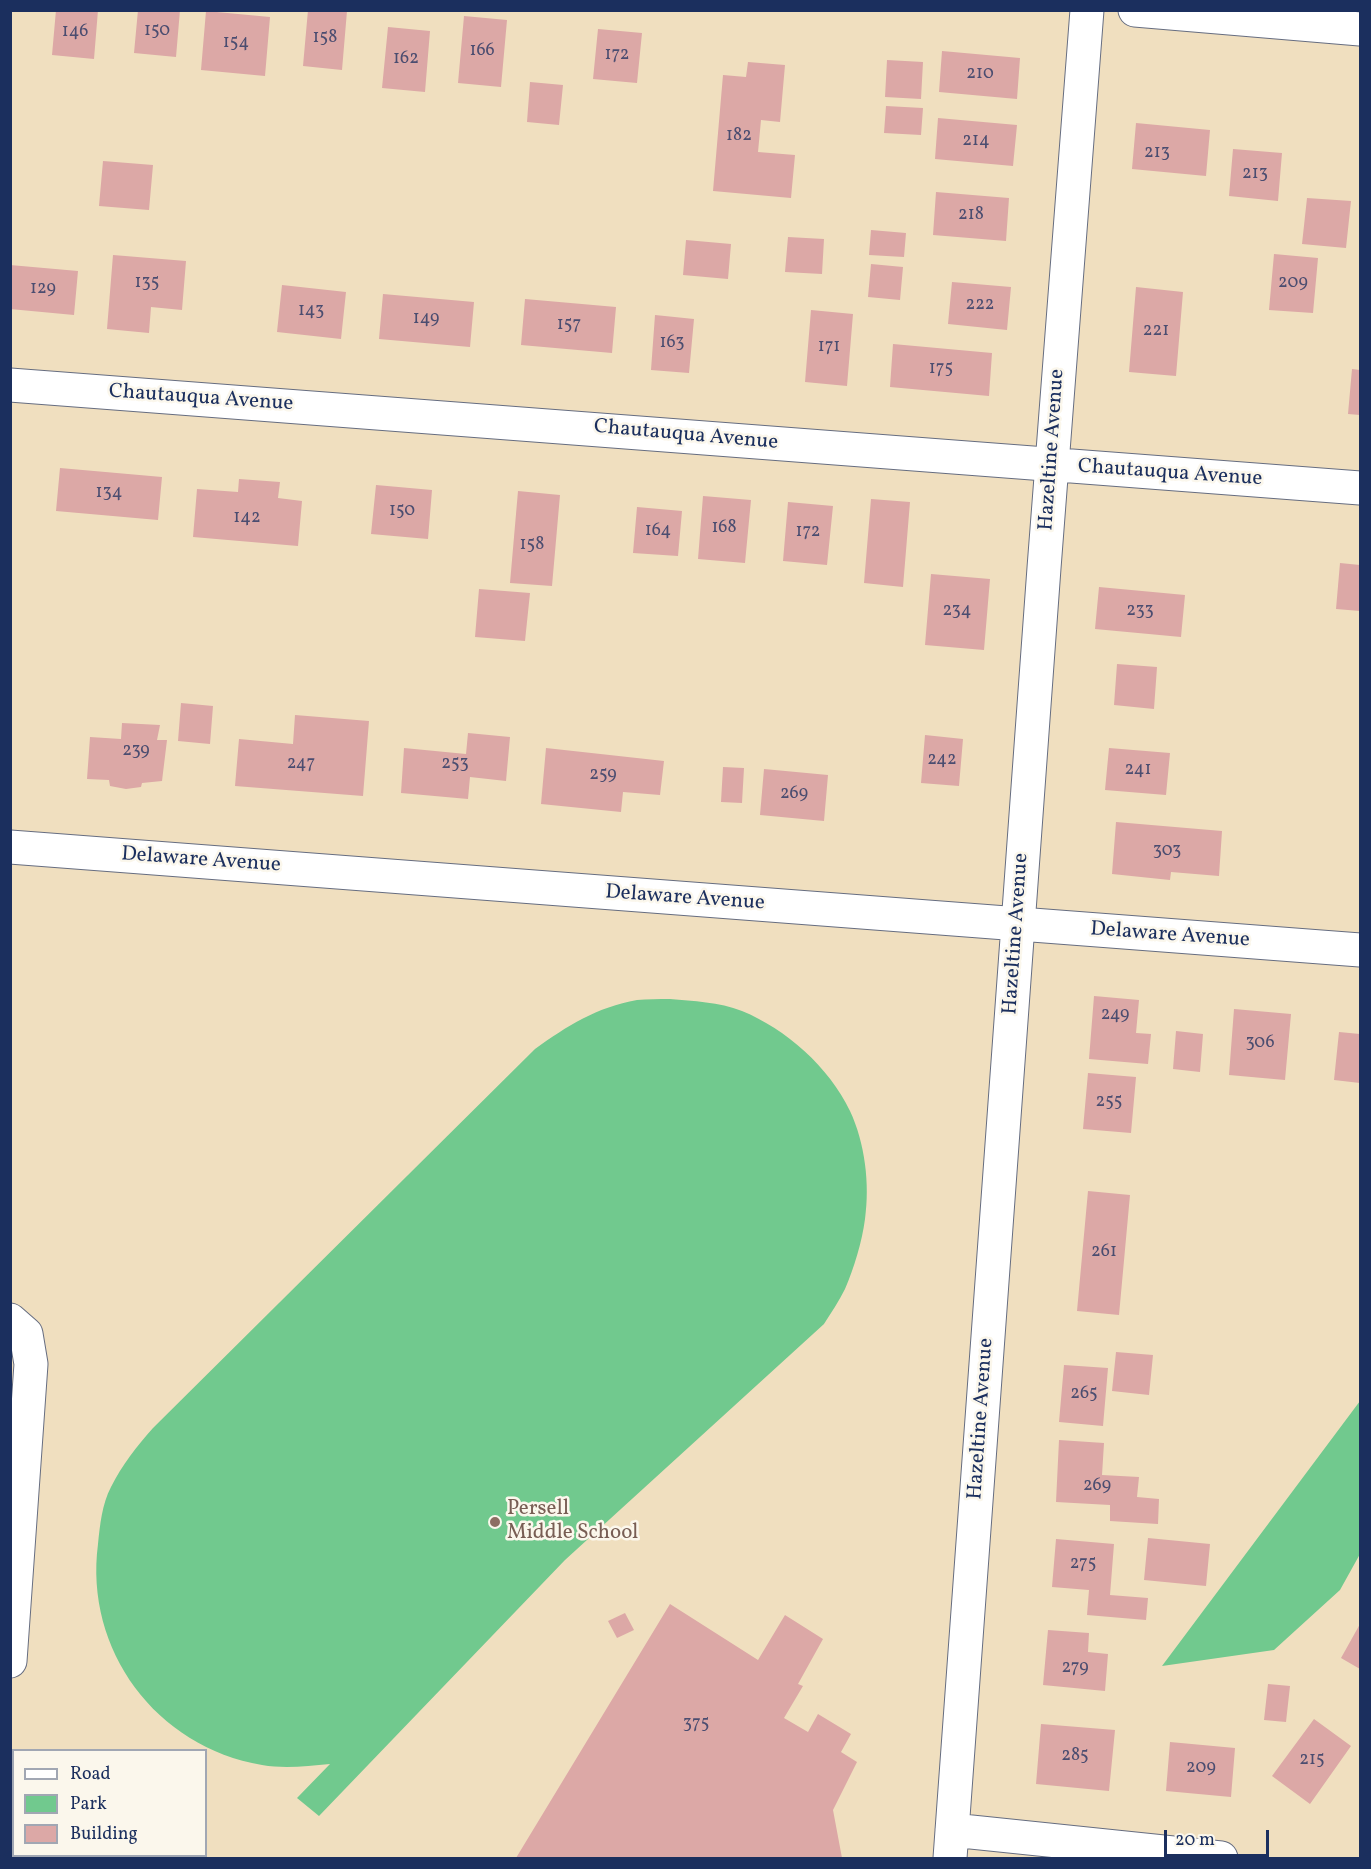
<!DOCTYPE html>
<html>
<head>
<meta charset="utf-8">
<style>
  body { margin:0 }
  #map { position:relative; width:1371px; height:1869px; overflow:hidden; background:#f0dfbf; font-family:Vollkorn,serif }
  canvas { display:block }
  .frame { position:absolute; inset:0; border:12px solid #1b2f5e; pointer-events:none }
  .legend { position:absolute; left:12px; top:1749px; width:195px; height:108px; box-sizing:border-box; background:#fbf7ec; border:2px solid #a1a7b3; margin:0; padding:8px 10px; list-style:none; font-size:18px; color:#1b2f5e }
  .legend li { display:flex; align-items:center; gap:12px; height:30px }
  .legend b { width:30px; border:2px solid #a1a7b3 }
  .scale { position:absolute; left:1164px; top:1830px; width:105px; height:27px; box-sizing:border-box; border:3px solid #1b2f5e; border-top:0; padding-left:8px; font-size:18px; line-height:21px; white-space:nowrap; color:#1b2f5e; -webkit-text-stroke:4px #fbf7ec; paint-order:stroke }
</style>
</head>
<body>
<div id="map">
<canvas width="1371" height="1869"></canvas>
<div class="frame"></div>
<ul class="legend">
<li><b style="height:8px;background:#fff"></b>Road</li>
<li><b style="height:16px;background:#71c98e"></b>Park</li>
<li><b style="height:16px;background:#dca8a6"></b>Building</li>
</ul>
<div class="scale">20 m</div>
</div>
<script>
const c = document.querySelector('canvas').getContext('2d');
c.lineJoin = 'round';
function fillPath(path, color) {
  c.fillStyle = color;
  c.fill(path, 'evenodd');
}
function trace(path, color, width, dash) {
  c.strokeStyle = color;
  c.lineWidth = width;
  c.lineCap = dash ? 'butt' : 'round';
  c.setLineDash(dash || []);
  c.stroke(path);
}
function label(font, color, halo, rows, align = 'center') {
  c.font = font + ' Vollkorn,serif';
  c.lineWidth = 5;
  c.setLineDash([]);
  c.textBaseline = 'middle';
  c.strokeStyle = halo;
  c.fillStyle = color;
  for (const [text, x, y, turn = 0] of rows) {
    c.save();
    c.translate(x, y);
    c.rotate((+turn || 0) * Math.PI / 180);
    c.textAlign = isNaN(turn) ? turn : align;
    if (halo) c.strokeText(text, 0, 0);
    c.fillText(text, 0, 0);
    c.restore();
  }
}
fillPath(new Path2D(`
  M670,999C693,1001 719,1002 742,1011C786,1029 829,1067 850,1111C865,1143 870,1184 865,1219C862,1242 854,1268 845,1289C839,1301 831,1313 824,1324L565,1560L319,1816L297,1798L330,1764C307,1766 285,1769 262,1765C156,1747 84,1650 98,1544C100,1525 102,1504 111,1487C122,1465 137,1446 153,1428L535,1049C567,1026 597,1007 637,1000C647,999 659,999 670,999Z
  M1360,1401V1554L1340,1590L1274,1650L1162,1666Z`), '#71c98e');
fillPath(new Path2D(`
  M56,10H98L94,59L52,55Z
  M138,10H180L176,57L134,53Z
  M308,10L347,11L342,70L303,66Z
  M206,11L270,17L265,76L201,70Z
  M464,16L507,20L501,87L458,83Z
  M388,27L430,31L425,92L382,88Z
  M598,29L642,33L637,83L593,79Z
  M942,51L1020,58L1017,99L939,92Z
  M887,60L923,62L921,99L885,97Z
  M748,62L785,65L780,122L761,120L758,152L795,155L791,198L713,191L723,75L746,77Z
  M530,82L563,85L559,125L527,122Z
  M886,106L923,108L921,135L884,133Z
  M938,118L1017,125L1013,166L935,159Z
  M1136,123L1210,130L1206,176L1132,169Z
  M1233,149L1282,153L1278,201L1229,196Z
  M103,161L153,165L149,210L99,206Z
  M936,192L1009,198L1006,241L933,235Z
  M1307,198L1351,201L1346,248L1302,244Z
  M871,230L906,233L904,257L869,255Z
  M788,237L824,239L822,274L785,272Z
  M686,240L731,244L728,279L683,275Z
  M1274,254L1318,258L1313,313L1269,310Z
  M113,255L186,261L182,310L151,307L149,333L107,329Z
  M871,264L903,267L900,300L868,297Z
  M10,265L78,271L74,315L10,309Z
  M952,282L1011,287L1007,330L948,324Z
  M282,285L346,292L341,339L277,332Z
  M1136,287L1183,292L1176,376L1129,372Z
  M383,294L474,302L470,347L379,339Z
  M525,299L616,307L612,353L521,345Z
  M811,310L853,314L847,386L805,382Z
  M655,315L694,319L689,373L651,370Z
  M893,344L992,353L989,396L890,387Z
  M1352,369L1360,370V415L1348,414Z
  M60,468L162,477L158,520L56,511Z
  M239,479L280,482L278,498L302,501L298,546L193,537L197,489L238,492Z
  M376,485L432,490L428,539L371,534Z
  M518,491L560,495L552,586L510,583Z
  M703,496L751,500L745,563L698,559Z
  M871,499L910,502L903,587L864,583Z
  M788,502L833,506L827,565L783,561Z
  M637,507L682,511L678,556L633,553Z
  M1340,563L1360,565V611L1336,609Z
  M931,574L990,579L984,650L925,645Z
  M1099,587L1185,595L1181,637L1095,629Z
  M479,589L530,593L525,641L475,637Z
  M1117,664L1157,667L1154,709L1114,705Z
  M181,703L213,706L210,744L178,741Z
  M295,715L369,721L363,796L235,786L239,739L293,744Z
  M122,723L160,725L157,740H167L162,781L142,783L141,787L126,789L110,786L109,780L87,779L90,737L121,739Z
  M468,733L510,737L506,781L470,777L468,799L401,793L404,748L466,754Z
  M925,735L963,739L959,786L921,783Z
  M546,748L664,761L660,795L623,792L621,812L541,804Z
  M1109,748L1170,753L1166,795L1105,790Z
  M723,767L744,768L742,803L721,802Z
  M764,769L828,775L824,821L760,815Z
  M1116,822L1222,831L1219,876L1171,872L1170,880L1112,874Z
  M1094,996L1139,1000L1136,1033L1151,1034L1148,1064L1089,1059Z
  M1234,1009L1291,1014L1285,1080L1229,1075Z
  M1176,1031L1203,1034L1200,1072L1173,1069Z
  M1339,1032L1360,1034V1083L1334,1080Z
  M1088,1073L1136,1077L1131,1133L1083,1129Z
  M1088,1191L1130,1195L1119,1315L1077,1311Z
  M1116,1352L1153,1355L1149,1395L1112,1391Z
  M1064,1365L1108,1368L1103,1426L1059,1422Z
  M1059,1440L1104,1443L1102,1475L1139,1477L1137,1497L1159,1499L1158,1524L1110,1521V1505L1056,1502Z
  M1148,1538L1210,1544L1206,1586L1144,1580Z
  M1056,1539L1114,1544L1110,1595L1148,1598L1146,1620L1087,1615L1089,1590L1052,1587Z
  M670,1604L758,1660L785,1615L823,1639L798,1684L803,1686L784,1718L808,1732L818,1714L851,1734L841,1752L857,1762L833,1810L842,1858H516Z
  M625,1613L634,1630L617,1638L608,1621Z
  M1360,1624V1669L1341,1658Z
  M1048,1630L1089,1633L1088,1652L1108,1654L1105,1691L1043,1685Z
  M1268,1684L1290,1686L1286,1722L1264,1720Z
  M1314,1719L1351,1746L1310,1804L1272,1776Z
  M1041,1724L1115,1730L1109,1791L1036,1784Z
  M1170,1742L1235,1748L1231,1797L1166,1791Z`), '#dca8a6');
const minor = new Path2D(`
  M1135,10L1360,29
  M10,385L1360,488
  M10,847L1360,950
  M10,1320L26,1334L31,1364L10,1661
  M952,1830L1221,1858
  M950,1858L1044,568L1087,10`);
trace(minor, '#666d80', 35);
trace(minor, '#fff', 33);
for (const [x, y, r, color] of [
  [495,1522,6,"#8d6e63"]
]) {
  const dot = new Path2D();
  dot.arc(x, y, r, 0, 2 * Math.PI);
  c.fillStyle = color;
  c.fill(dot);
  trace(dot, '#fbf7ec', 2);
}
label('18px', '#4b4d70', null, [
  ["150",157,32],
  ["146",75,33],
  ["158",325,39],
  ["154",236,44],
  ["166",482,52],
  ["172",617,56],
  ["162",406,60],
  ["210",980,75],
  ["182",739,137],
  ["214",976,142],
  ["213",1157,154],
  ["213",1255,175],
  ["218",971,216],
  ["135",147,284],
  ["209",1293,284],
  ["129",43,290],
  ["222",980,306],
  ["143",311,312],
  ["149",426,320],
  ["157",569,326],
  ["221",1156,332],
  ["163",672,344],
  ["171",829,348],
  ["175",941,370],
  ["134",109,494],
  ["150",402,512],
  ["142",247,519],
  ["168",724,529],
  ["164",658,532],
  ["172",808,533],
  ["158",532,546],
  ["234",957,612],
  ["233",1140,612],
  ["239",136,752],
  ["242",942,761],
  ["247",301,765],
  ["253",455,765],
  ["241",1138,771],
  ["259",603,776],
  ["269",794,795],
  ["303",1167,852],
  ["249",1115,1016],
  ["306",1260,1044],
  ["255",1109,1103],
  ["261",1104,1253],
  ["265",1084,1395],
  ["269",1097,1487],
  ["275",1083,1565],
  ["279",1075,1669],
  ["375",696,1725],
  ["285",1075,1757],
  ["215",1312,1761],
  ["209",1201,1769]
]);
label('21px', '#1b2f5e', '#fbf7ec', [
  ["Chautauqua Avenue",201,399,4],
  ["Chautauqua Avenue",686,436,5],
  ["Hazeltine Avenue",1053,450,-86],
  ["Chautauqua Avenue",1170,474,4],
  ["Delaware Avenue",201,861,4],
  ["Delaware Avenue",685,899,4],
  ["Hazeltine Avenue",1017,934,-86],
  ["Delaware Avenue",1170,936,4],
  ["Hazeltine Avenue",982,1419,-86]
]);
label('21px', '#785e54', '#fbf7ec', [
  ["Persell",507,1510],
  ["Middle School",507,1534]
], 'left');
</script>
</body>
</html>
